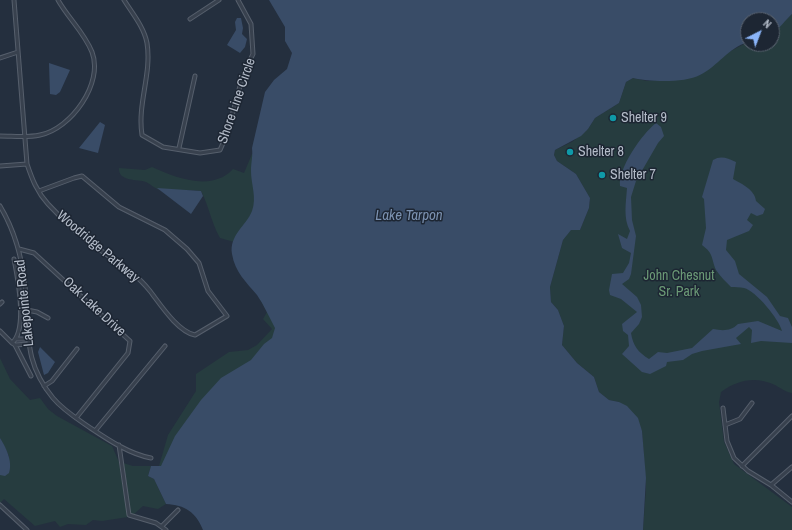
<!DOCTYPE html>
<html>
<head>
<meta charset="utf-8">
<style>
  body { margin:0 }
  #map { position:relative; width:792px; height:530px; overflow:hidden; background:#242f3e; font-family:"Archivo Narrow",sans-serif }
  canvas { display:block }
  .north { position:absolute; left:740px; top:12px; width:40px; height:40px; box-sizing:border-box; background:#1d2633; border:1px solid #59626f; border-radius:50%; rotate:42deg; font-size:11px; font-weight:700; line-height:16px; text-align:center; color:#b4bcc9 }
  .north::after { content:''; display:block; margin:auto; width:14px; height:18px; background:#8ab4f8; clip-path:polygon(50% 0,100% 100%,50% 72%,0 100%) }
</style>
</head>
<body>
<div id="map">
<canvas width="792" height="530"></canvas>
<div class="north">N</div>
</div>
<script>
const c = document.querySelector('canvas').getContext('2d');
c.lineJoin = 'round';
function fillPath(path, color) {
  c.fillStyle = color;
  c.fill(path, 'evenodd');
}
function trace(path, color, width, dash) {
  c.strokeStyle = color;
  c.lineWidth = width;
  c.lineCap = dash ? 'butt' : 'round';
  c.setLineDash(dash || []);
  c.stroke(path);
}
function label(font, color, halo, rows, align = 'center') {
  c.font = font + ' "Archivo Narrow",sans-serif';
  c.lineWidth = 3;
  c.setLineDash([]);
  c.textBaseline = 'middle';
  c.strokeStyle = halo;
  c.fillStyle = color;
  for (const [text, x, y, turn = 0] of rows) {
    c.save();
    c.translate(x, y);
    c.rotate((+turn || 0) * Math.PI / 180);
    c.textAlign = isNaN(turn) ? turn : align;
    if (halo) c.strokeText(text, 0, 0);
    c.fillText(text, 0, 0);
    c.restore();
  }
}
fillPath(new Path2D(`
  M792,14V393C785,392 781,388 775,385C755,376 738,380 721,392L719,402L724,442L734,464L792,507V530H643L646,488L642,431L619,402L609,400L599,392L594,377L577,363L562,345L564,326L558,310L551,302L550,287L563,240L571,229L580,230L589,208L590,198L576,174L557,161L554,155L555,150L572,142L588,129L595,118L619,103L626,82L633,78L647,81L700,75L725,54L748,42V44H772V33Z
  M252,154H256L263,196L234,242L220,238C211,222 209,206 201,191C187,189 173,192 160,190C155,189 151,184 146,182C138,179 118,182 119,168L145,170L152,167C176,178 212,192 233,169L244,173Z
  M254,288L287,324L164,467L159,466L168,435L196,391V374L229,352L248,350L257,345L272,329L263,319L267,312Z
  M0,358L10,379L30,400L40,398L48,409L57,416L112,446L119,462L128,517L102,521L93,520L86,525L68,524L60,527L55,521L35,526L4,499L0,503V475L9,456L0,438Z
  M123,463L133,466H151L148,476L154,479L166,504L158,509L143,506L133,515L130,514Z`), '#263c3f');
fillPath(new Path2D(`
  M269,0H792V14C785,20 780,29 772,33V20H748V42C728,48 718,66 700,75C685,83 650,82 633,78L626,82L619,103L595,118L588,129L581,136L555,150L554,155L557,161L576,174L590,198L589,208L580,230H571L563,240L550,287L551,302L558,310L564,326L562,345L577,363L594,377L599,392L609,400L619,402L627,406L638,418L642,431L646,478L643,530H203C196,512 185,505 166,504L154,479L148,476L151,466H161L175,436L201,400L221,378L251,360L264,344L272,338L275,328C269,317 264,305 257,295C246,282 235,272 232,254C229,235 246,226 252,211C257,198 251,184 251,171C251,162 253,156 252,148L265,92L274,80L287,69L292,53L285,41V27Z
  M237,18H241L243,28L242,34L247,39L245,47L240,53L227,45L236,30L235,22Z
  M49,63L70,70L60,92L56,95L50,94Z
  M100,122L105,125L98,153L79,148Z
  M656,123L661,127L664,136L658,143L636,181L631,197L632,220L636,236L631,274L629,279L622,284L637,297L641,305L642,317L639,324L631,333C633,346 638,352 649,359L658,352L667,353L692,348L713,329C723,331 731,331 738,324L758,321L782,331C779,319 756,291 744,288C740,287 735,287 731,287C726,282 720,276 716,270C711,258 714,254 702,245L706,228L704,199L702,197L713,160C721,155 727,158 736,162L733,179C742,184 755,190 756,201L765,209L763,214L757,216L751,213L747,220L753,225L749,231L727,240L726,250L735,261L739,274L767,297L780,316L788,318L792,327V343L761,341L751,343L752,330L749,327L736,338L741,344L702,351L692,354L683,360L667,362L666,366L650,374L642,372L622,354L629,346L628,335L623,331L622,324L637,312L621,299L610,295L609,290L612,274L623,273L629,263L631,253L622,248L618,234L627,239L630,231C623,218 626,203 627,188L620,186C618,168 642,134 656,123Z
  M157,188L201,191L203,196L191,214Z
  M40,347L55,362L48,373L44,375L38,352Z
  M0,438C6,447 13,462 9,473L5,476L0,475Z`), '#394c67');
const minor = new Path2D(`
  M14,0L27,164C32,179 37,192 48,204C62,219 79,235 96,247C115,261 135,272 150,291C160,304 178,332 195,335L227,316L208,291L199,263L187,249L165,230L119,207L82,176L74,178L39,191
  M124,0C132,13 144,27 147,43C152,74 137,104 142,135L163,147L200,153L220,150L227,134L243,75L253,54L251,24L238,0
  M190,19L219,0
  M0,58L18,52
  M0,136C13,136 27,138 40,135C71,129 104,83 92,52C84,32 68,18 58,0
  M179,148L195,76
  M0,166L27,164
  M0,206C15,231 22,257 25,286C30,331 22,360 53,398C63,410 76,418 89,427C107,439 129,454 151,458
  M19,249L34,253L130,341L128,353L76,418
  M14,259C18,279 28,329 12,343L15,345L31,376
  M0,304L2,302
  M27,310L37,312L48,318
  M0,331L12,343
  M17,339H28
  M15,345L28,344
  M44,386L52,381L77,349
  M723,408L727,441L734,458L748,471L771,485L792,502
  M725,425L740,419L752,403
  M95,431L165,346
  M119,445L129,515L156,523L166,530
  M742,466L792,416
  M771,485L792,467
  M0,505L27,530
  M162,526L178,510`);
trace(minor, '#565f6c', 5);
trace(minor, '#38414e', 3);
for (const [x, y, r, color] of [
  [613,118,4,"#0f9aa8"],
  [570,152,4,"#0f9aa8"],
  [602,175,4,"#0f9aa8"]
]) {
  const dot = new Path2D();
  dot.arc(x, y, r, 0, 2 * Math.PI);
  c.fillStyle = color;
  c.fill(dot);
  trace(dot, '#1d2633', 1.5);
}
label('14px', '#b4bcc9', '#1d2633', [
  ["Shore Line Circle",237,101,-71],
  ["Woodridge Parkway",98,247,40],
  ["Lakepointe Road",25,303,-96],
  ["Oak Lake Drive",94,307,43]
]);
label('14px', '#b4bcc9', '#1d2633', [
  ["Shelter 9",621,118],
  ["Shelter 8",578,152],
  ["Shelter 7",610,175]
], 'left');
label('14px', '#6b9a76', '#1d2633', [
  ["John Chesnut",679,276],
  ["Sr. Park",679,292]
]);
label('italic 15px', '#7c92b1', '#1d2633', [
  ["Lake Tarpon",409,216]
]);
</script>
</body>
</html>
